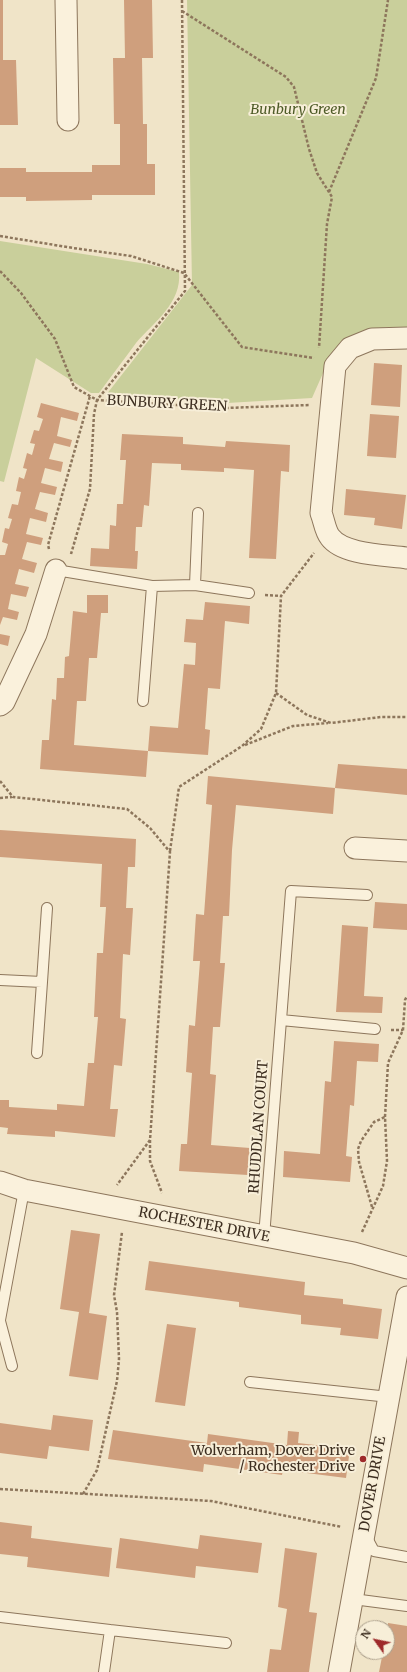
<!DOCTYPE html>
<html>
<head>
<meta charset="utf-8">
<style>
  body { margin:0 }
  #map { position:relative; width:407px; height:1672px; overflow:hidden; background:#f0e4c8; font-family:Merriweather,serif }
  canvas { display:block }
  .north { position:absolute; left:355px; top:1620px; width:40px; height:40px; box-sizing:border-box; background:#f7eed8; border:1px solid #ada18e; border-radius:50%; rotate:303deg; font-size:11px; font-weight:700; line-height:16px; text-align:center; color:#3d2e20 }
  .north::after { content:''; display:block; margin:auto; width:14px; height:18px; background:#9e2a2b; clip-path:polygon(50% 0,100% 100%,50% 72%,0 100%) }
</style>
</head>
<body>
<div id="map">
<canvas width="407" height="1672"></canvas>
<div class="north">N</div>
</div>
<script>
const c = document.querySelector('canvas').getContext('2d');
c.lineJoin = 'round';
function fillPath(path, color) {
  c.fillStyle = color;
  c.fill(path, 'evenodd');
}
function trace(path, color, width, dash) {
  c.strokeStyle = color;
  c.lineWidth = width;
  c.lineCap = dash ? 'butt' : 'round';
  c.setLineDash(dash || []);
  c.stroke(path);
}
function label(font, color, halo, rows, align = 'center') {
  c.font = font + ' Merriweather,serif';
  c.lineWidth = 4;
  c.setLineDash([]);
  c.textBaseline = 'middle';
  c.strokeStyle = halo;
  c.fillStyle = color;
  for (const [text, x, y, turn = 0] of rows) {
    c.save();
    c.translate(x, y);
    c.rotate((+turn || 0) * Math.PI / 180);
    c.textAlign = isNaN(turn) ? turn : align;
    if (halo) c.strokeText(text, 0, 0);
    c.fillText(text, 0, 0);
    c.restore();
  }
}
fillPath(new Path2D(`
  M187,0H407V328L386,327L348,339L331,355L312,398L227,403L106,395L192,285Z
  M0,241L147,264L179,272C182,303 154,322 136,343C124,360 111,376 99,393H91L36,358L4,482L0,481Z`), '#c9cf9b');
fillPath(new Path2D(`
  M0,0H3V60H16L18,125H0Z
  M124,0H152L153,58H142L143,124H147V164H155V195H92V200L26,201V197H0V168H26V172H92V165H120V124H114L113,58H125Z
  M374,363L402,365L400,407L371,405Z
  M41,403L79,413L77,421L61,417L57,436L72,440L70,447L54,443L49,459L63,462L61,472L45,468L41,483L57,487L55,495L40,492L35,509L48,513L46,522L30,518L26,534L43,538L41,545L27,542L22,559L37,563L34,573L19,569L15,584L29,587L26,597L11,594L8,609L19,612L17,620L3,617L0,625V555H5L8,544L2,542L5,528L9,529L12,519L8,518L12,504L18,505L21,492L16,491L19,477L24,479L27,469L23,468L27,453L32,455L35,444L30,443L34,430L39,431L43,419L37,417Z
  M370,414L399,416L396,458L367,456Z
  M122,434L183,437V444L225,447L226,441L290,445L289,472L281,471L276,559L249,558L254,470L224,468V472L181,470V464L152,463L149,506L144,505L142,527H136L135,551H138L137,569L90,566L91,548L109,549L110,525L116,526L117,504H123L126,460H120Z
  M346,489L406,495L402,529L374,525L375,518L344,515Z
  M87,595H108V613H101L97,658H89L86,701H77L74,745L148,751L146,777L40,769L42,740H49L52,699L56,700L57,678H64L65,657L69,656L73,611L87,613Z
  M205,602L250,606L249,624L225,621L220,689L208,688L205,729L210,730L208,755L148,751L150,726L178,728L184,664L195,665L196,643L184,642L186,619L203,620Z
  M0,634L10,636L8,646L0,644Z
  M338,764L407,769V795L335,788Z
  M208,776L335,788L333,814L236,805L232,850L229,916H223L220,963H225L220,1027H213L210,1074L216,1075L211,1145L250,1148L248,1175L179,1171L181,1144H187L192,1073L186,1072L189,1025L195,1026L200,961H193L196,914L204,915L212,805L206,804Z
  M0,830L136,839L135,867H128L126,908H133L130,955L123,954L120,1018L126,1019L122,1066L114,1065L110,1109H118L115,1137L55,1131V1137L7,1134L8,1128L0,1127V1100H9V1107L57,1110V1104L84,1106L88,1063H94L98,1017H94L97,953H103L106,907H100L102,864L0,857Z
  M375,902L407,904V930L373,928Z
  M342,925L368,927L364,996L383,997L382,1013L336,1012Z
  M334,1041L379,1044L378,1062L357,1061L354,1106L350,1105L346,1156L352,1157L350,1182L283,1177L284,1151L320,1154L325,1081L331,1082Z
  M71,1230L100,1234L89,1313L107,1316L98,1380L69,1376L79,1312L60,1309Z
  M149,1261L305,1282L304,1295L343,1299V1304L382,1309L378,1339L340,1335L341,1328L301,1324V1315L239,1307V1302L145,1290Z
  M167,1324L196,1328L185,1406L155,1402Z
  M53,1415L93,1420L89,1451L49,1446L47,1459L0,1453V1423L51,1430Z
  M113,1430L207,1443L208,1434L287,1445L288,1431L299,1432L298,1443L350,1449L346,1478L283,1470L282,1475L204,1464L203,1472L108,1459Z
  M0,1522L32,1526L31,1538L112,1548L109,1577L27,1567L28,1557L0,1554Z
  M200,1535L262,1543L258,1573L196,1566L195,1578L116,1568L120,1538L198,1549Z
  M285,1548L317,1553L309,1612L317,1613L309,1672H267L270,1649L281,1650L287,1609L278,1607Z
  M388,1623L407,1626V1672H379L383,1652H387Z`), '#cf9f7d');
const lane = new Path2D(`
  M56,570L152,586L195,585L249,593
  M195,585L198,513
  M143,701L152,586
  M0,980L42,982L47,908
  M281,1020L291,891L367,895
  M37,1053L42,982
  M264,1237L281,1020L375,1029
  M0,1320L24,1190
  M0,1321L12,1366
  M250,1382L389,1397
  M366,1536L374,1551L407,1557
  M353,1599L407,1606
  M0,1617L110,1630
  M104,1672L110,1630L226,1643`);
const street = new Path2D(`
  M66,0L68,120
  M407,338L372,339L350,348L335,366L321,513C324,520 325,531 330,537C343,555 386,555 407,558
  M0,705L4,702L36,634L56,570
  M355,848L407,851
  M0,1182L24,1190L354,1253L407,1268
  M339,1672L407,1297`);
trace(lane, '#8d765c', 12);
trace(street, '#8d765c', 23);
trace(new Path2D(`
  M182,0L185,291L97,400L226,408L310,405
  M182,11L286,77L294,87L309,149L317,173L332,197L327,224L319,348
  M329,192L376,78L388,0
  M0,236L73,248L131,256L184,273L242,347L314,358
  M0,271L21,293L55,339L74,387L97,400L94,414L90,489L71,554
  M49,549L48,545L90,396
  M265,595L281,596
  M276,693L307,715L331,723L381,717H407
  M245,745L293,726L328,723
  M0,781L13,797L127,809L150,828L170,852L150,1140L117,1185
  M0,798L12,797
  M170,851L179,787L242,746L261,729L276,693L281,596L314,553
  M391,1030H403
  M150,1140V1161L162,1193
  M372,1207L359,1162L358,1149L361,1141L374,1122L385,1117
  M362,1232L383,1186L387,1161L385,1117L388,1063L403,1030L405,1000L407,996
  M0,1489L211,1501L342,1527
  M83,1494L97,1470L117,1381L119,1359L117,1312L114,1295L122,1232`), '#8d765c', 2.5, [3, 2]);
trace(lane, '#faf1dc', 10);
trace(street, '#faf1dc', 21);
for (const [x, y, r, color] of [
  [363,1459,4,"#9e2a2b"]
]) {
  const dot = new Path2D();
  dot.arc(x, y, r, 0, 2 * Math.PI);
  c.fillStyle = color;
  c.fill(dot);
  trace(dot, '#f7eed8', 1.5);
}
label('italic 14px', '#4d5a26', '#f7eed8', [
  ["Bunbury Green",298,110]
]);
label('14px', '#3d2e20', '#f7eed8', [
  ["BUNBURY GREEN",167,404,3],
  ["RHUDDLAN COURT",259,1127,-86],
  ["ROCHESTER DRIVE",204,1225,11],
  ["DOVER DRIVE",373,1484,-80]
]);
label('14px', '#3d2e20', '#f7eed8', [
  ["Wolverham, Dover Drive",355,1451],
  ["/ Rochester Drive",355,1467]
], 'right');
</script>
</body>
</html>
